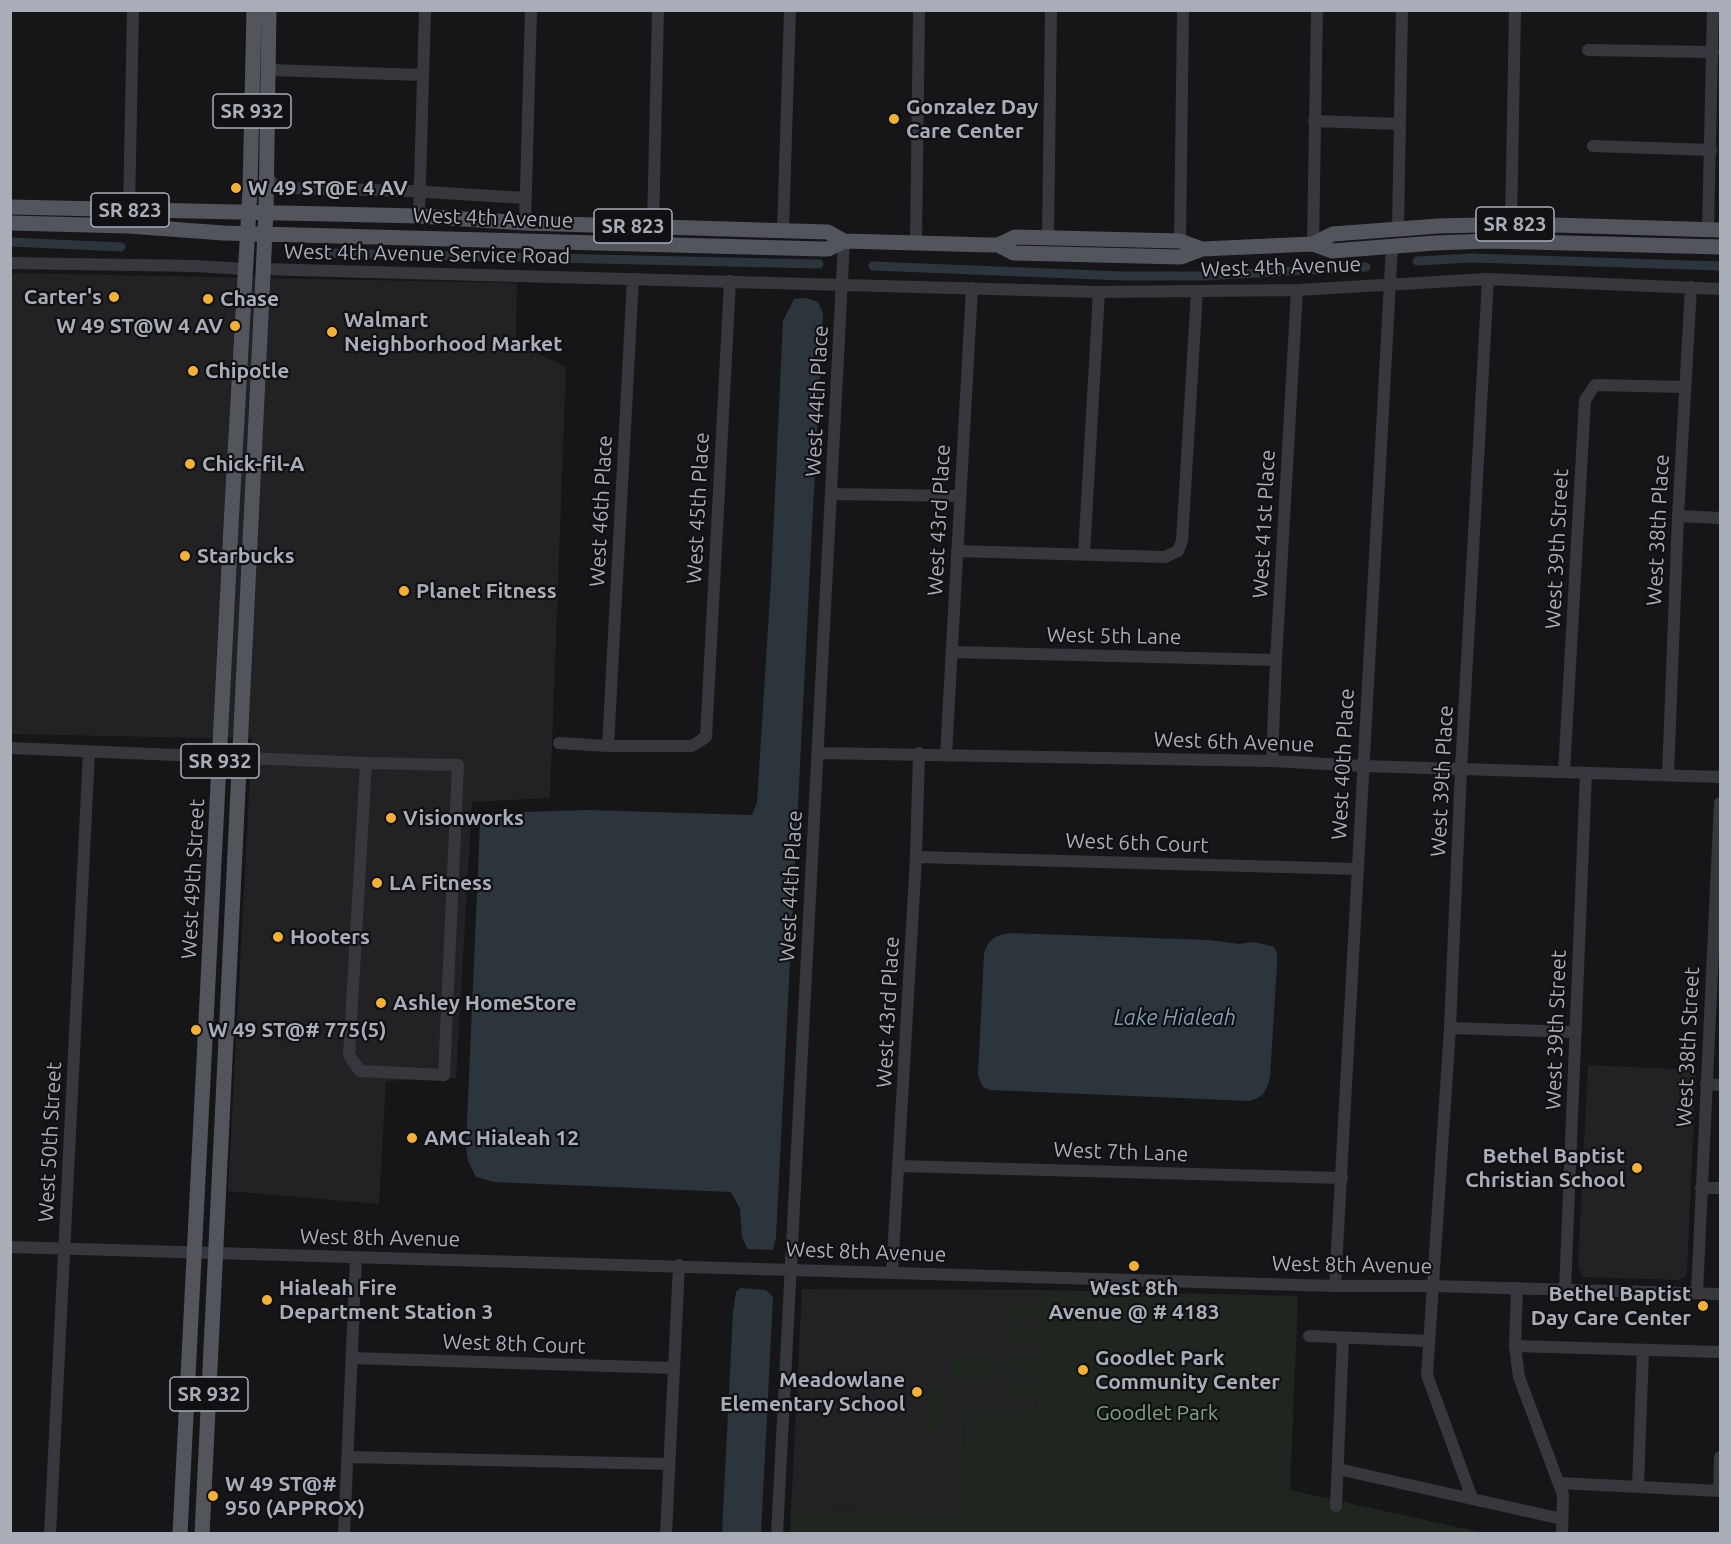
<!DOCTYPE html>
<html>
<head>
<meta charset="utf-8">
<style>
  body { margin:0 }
  #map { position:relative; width:1731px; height:1544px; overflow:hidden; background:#161618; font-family:Ubuntu,sans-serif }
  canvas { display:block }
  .frame { position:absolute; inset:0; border:12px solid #a8adb8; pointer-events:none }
</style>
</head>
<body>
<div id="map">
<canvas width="1731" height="1544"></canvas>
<div class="frame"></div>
</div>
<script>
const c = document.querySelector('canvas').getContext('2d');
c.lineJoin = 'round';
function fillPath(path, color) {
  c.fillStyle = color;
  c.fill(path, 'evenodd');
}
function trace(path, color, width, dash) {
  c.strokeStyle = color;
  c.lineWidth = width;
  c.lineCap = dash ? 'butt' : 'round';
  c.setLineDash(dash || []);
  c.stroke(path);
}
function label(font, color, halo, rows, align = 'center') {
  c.font = font + ' Ubuntu,sans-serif';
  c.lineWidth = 4.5;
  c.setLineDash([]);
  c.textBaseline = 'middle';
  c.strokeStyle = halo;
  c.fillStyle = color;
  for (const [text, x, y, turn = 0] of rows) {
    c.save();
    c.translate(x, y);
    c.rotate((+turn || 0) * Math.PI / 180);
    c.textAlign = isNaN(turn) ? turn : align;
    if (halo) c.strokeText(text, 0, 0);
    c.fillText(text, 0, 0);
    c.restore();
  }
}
fillPath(new Path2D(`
  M11,273L517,283L516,343L566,367L550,798L472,802L456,1078L386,1081L379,1204L228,1191L252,739L11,734Z
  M1588,1065L1696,1070L1687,1271L1685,1277L1678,1280L1582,1277L1578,1265Z
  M802,1289L1042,1290L1036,1413L965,1410L963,1515L791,1510Z`), '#222225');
fillPath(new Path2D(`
  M1042,1290L1298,1296L1290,1490L1484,1533L790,1534L791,1510L963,1515L965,1410L1036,1412L1037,1399L1003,1398L1004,1378L1038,1379V1375L1004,1373L1005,1354L1039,1355V1347L1006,1346L1007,1326L1040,1328V1323L1007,1322L1008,1302L1041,1303Z
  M954,1355L997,1357L996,1381L953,1379Z
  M927,1387H944L942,1434L925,1433Z`), '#1e261f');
fillPath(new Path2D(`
  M806,298L818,302L823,313L776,1237L773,1250L748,1249L742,1238L740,1209L731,1192L494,1182L476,1177L468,1161L466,1146L480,824L491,813L586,810L752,815L757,803L771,580L783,321L794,299Z
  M1010,933L1209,940L1239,944L1254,942L1274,947L1277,953V965L1270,1077C1267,1090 1264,1097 1250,1101L990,1090L983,1087L978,1076L984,953C989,939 995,935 1010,933Z
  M741,1288L766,1290L773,1297L761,1533H722L733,1312L736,1292Z`), '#2c353c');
trace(new Path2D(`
  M10,242L121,247
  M326,253L819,264
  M1417,261L1472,258L1720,266
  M873,266L1123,276H1203L1366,267`), '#2c353c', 9);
trace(new Path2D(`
  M1588,50L1713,52
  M269,70L423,75
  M1314,121L1400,124
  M1593,146L1711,150
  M267,178L274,184L290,188L410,191L525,198
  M129,210L133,10
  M419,216L425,10
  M525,223L531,10
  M1511,224L1515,10
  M653,227L658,10
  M1398,228L1402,10
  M1708,230L1713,10
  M783,231L790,10
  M1048,238L1051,10
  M1180,241L1183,10
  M916,243L919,10
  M1313,244L1317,10
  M10,263L195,266L245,269
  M262,269L1099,292L1297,290L1488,279L1720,289
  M831,494L960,496
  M1678,516L1720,518
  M957,551L1165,557L1178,551L1182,541L1197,291
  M1084,554L1099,292
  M952,652L1276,660
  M559,743L608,746H692L706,737L730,281
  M608,746L633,279
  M10,748L366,763L349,1055L360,1071L444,1075L458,765L366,763
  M818,753L1272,761L1363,766L1720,777
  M946,755L972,288
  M1272,761L1276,660L1297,290
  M1564,772L1585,400L1595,385L1685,387
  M1668,775L1678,516L1691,287
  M916,857L1357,869
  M1450,1028L1576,1032
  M1706,1084L1720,1085
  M899,1166L1342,1178
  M1701,1188H1720
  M10,1247L1335,1286H1433L1720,1294
  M892,1273L916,857L919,753
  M1335,1286L1392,246
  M1517,1288L1515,1346L1519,1377L1563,1495L1562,1534
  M1565,1290L1586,773
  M1697,1293L1720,803
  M1309,1336L1429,1341
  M1515,1346L1720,1352
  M352,1358L674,1368
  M348,1457L669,1464
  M1338,1469L1562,1519
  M1559,1483L1720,1491
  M1638,1486L1643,1350
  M1719,1491L1720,1457
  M1472,1498L1427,1375L1450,1028L1461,769L1488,279
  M1336,1506L1343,1338
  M50,1534L89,752
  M344,1534L356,1257
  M666,1534L679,1265
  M777,1534L844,241`), '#37383d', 12);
trace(new Path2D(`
  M10,207L419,216L525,223L828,232L844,241L989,245H998L1015,237L1180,241L1202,249
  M10,223L129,226L223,233L823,249H828L844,241
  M1313,244L1333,234L1438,226L1521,224L1720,230
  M998,245L1014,253L1181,257L1202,249L1313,244L1332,251L1434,243L1490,241L1720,247
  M180,1534L232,507L250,190L254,10
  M202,1534L266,212L269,10`), '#53555c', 15);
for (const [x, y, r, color] of [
  [894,119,6,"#f2b134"],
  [236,188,6,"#f2b134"],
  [114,297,6,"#f2b134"],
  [208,299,6,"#f2b134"],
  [235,326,6,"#f2b134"],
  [332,332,6,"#f2b134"],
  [193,371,6,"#f2b134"],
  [190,464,6,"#f2b134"],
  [185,556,6,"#f2b134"],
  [404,591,6,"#f2b134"],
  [391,818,6,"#f2b134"],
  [377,883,6,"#f2b134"],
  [278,937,6,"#f2b134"],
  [381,1003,6,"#f2b134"],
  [196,1030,6,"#f2b134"],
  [412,1138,6,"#f2b134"],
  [1637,1168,6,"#f2b134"],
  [1134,1266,6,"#f2b134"],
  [267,1300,6,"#f2b134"],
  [1703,1306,6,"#f2b134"],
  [1083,1370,6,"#f2b134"],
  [917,1392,6,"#f2b134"],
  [213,1496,6,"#f2b134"]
]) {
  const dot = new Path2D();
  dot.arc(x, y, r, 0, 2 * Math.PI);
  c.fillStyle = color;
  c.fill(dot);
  trace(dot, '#111113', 2);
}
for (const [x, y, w] of [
  [252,111,78],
  [130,210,78],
  [1515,224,78],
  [633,226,78],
  [220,761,78],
  [209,1394,78]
]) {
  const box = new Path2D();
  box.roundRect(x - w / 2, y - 17, w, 34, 4.5);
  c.fillStyle = '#111113';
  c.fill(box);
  trace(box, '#a8adb8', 1.5);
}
label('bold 20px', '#a8adb8', null, [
  ["SR 932",252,111],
  ["SR 823",130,210],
  ["SR 823",1515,224],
  ["SR 823",633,226],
  ["SR 932",220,761],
  ["SR 932",209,1394]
]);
label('bold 21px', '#a8adb8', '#111113', [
  ["Gonzalez Day",906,107],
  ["Care Center",906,131],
  ["W 49 ST@E 4 AV",248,188],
  ["Carter's",102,297,"right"],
  ["Chase",220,299],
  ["Walmart",344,320],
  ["Neighborhood Market",344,344],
  ["W 49 ST@W 4 AV",223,326,"right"],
  ["Chipotle",205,371],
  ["Chick-fil-A",202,464],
  ["Starbucks",197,556],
  ["Planet Fitness",416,591],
  ["Visionworks",403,818],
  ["LA Fitness",389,883],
  ["Hooters",290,937],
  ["Ashley HomeStore",393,1003],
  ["W 49 ST@# 775(5)",208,1030],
  ["AMC Hialeah 12",424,1138],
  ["Bethel Baptist",1625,1156,"right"],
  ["Christian School",1625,1180,"right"],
  ["Hialeah Fire",279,1288],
  ["Department Station 3",279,1312],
  ["West 8th",1134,1288,"center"],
  ["Avenue @ # 4183",1134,1312,"center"],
  ["Bethel Baptist",1691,1294,"right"],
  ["Day Care Center",1691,1318,"right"],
  ["Goodlet Park",1095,1358],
  ["Community Center",1095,1382],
  ["Meadowlane",905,1380,"right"],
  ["Elementary School",905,1404,"right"],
  ["W 49 ST@#",225,1484],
  ["950 (APPROX)",225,1508]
], 'left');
label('21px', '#a8adb8', '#111113', [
  ["West 4th Avenue",493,218,2],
  ["West 4th Avenue Service Road",427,254,1],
  ["West 4th Avenue",1281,267,-2],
  ["West 44th Place",817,401,-87],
  ["West 45th Place",698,508,-87],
  ["West 46th Place",601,511,-87],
  ["West 43rd Place",939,520,-87],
  ["West 41st Place",1264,524,-87],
  ["West 38th Place",1658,530,-87],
  ["West 39th Street",1557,549,-87],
  ["West 5th Lane",1114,636,1],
  ["West 6th Avenue",1234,742,2],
  ["West 40th Place",1343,764,-87],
  ["West 39th Place",1442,781,-87],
  ["West 6th Court",1137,843,2],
  ["West 49th Street",193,879,-87],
  ["West 44th Place",791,886,-87],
  ["West 43rd Place",888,1012,-87],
  ["West 39th Street",1556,1030,-88],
  ["West 38th Street",1688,1047,-87],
  ["West 50th Street",50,1142,-87],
  ["West 7th Lane",1121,1152,2],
  ["West 8th Avenue",380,1238,1],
  ["West 8th Avenue",866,1252,2],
  ["West 8th Avenue",1352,1265,1],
  ["West 8th Court",514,1344,2]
]);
label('21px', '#7fa381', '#111113', [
  ["Goodlet Park",1157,1413]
]);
label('italic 22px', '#7f9bb3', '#111113', [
  ["Lake Hialeah",1175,1018]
]);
</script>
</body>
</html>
